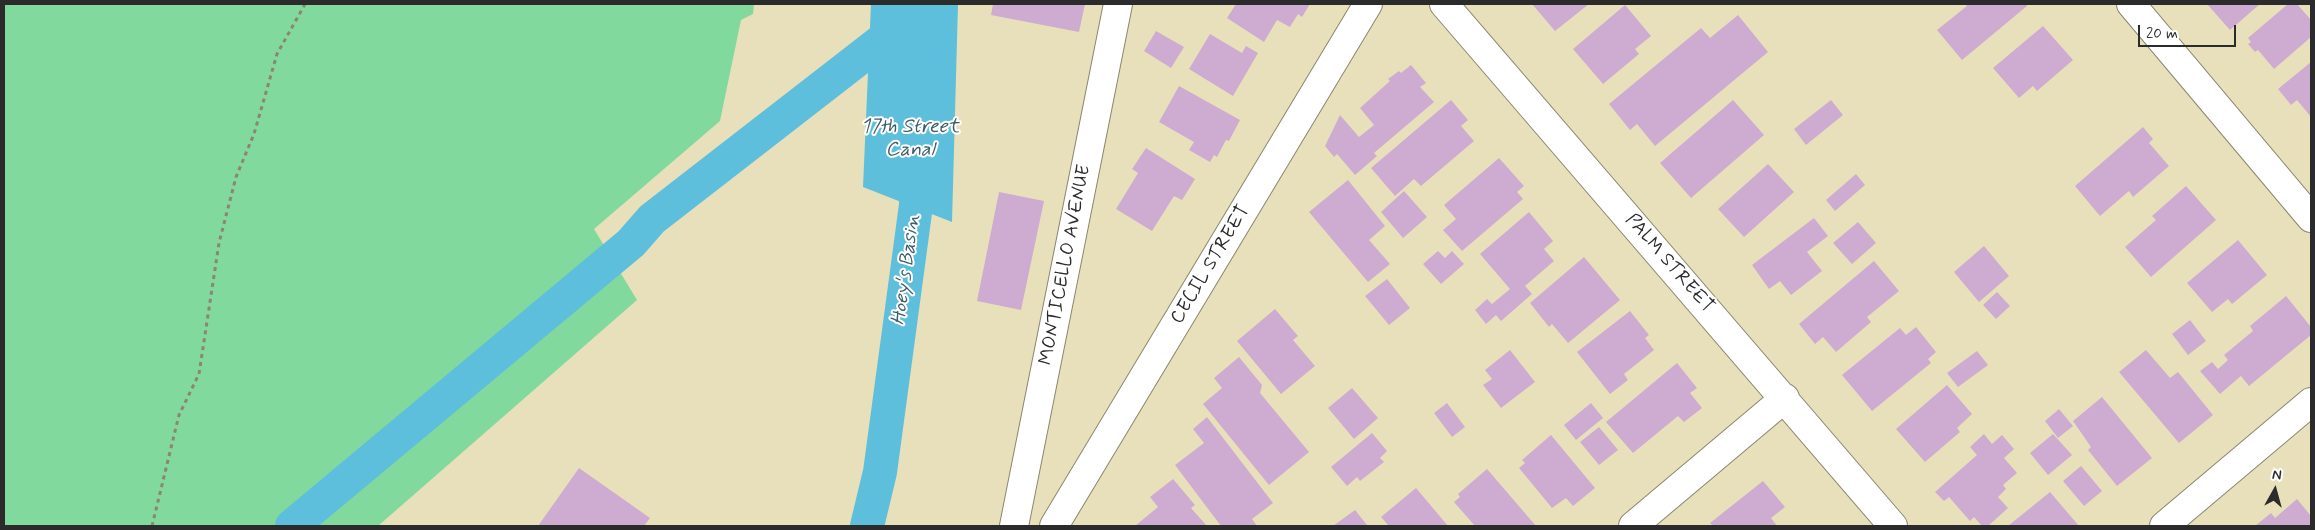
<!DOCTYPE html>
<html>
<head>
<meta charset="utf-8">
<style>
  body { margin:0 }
  #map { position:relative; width:2315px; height:530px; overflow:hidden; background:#e8e0ba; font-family:Mynerve,sans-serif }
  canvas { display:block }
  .frame { position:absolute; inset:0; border:5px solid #2b2b2b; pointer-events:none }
  .north { position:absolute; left:2250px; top:465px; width:50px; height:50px; -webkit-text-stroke:4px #fff; paint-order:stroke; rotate:7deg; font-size:14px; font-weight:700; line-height:20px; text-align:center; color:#2b2b2b }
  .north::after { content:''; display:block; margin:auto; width:18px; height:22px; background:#2b2b2b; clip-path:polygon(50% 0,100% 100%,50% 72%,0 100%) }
  .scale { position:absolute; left:2138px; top:25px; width:98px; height:22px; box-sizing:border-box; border:2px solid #2b2b2b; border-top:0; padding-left:6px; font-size:15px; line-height:18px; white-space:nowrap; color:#2b2b2b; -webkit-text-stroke:4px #fff; paint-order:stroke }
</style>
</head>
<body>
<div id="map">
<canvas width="2315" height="530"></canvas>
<div class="frame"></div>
<div class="north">N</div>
<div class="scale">20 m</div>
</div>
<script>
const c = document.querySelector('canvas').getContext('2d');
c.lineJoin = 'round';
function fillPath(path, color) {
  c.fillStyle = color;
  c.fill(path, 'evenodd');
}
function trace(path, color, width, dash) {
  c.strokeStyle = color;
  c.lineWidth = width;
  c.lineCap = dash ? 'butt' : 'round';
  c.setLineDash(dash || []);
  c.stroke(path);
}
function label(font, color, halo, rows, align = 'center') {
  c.font = font + ' Mynerve,sans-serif';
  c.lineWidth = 4;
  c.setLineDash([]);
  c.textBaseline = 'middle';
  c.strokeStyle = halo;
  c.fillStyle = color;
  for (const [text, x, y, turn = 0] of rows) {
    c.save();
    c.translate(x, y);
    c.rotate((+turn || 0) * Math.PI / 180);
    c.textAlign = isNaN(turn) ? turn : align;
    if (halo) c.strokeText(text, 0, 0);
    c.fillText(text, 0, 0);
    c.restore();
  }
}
fillPath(new Path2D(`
  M4,4H754L753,14L741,20L720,121L594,229L637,300L378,526H4Z`), '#82d99d');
fillPath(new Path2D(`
  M871,4H958L952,222L863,187Z`), '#5ebfdc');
trace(new Path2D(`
  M292,526L631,243L652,219L906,22
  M867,526L880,472L916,205L917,161`), '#5ebfdc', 34);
fillPath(new Path2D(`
  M993,4H1085L1079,32L991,15Z
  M1236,4H1310L1302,17L1298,14L1290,27L1277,20L1264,42L1227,18Z
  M1532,4H1589L1555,31Z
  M1965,4H2026L2027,6L1962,60L1937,30L1967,6Z
  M2207,4H2260L2230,30Z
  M2288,4H2297L2311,20V37L2274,69L2258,50L2255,52L2248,44L2251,42L2248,38Z
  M1625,5L1651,36L1635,49L1639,54L1603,84L1573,49Z
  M1738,15L1768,52L1655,146L1637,124L1630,130L1609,104L1701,28L1710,38Z
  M2043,26L2073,60L2037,91L2033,86L2019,98L1993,68Z
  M1156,31L1184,47L1171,68L1144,51Z
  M1210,34L1242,53L1246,46L1258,53L1233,96L1189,69Z
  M2311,62V117L2297,100L2291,105L2278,89Z
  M1411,65L1426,83L1420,87L1434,102L1374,153L1377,156L1355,175L1337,154L1334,157L1325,146L1340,115L1359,137L1374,125L1360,108L1390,81L1388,79L1399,71L1401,73Z
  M1179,86L1240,120L1229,141L1226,140L1217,157L1214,155L1210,162L1189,150L1194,142L1159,122Z
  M1451,100L1468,120L1461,126L1474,141L1421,186L1414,179L1395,196L1371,168Z
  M1733,100L1764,135L1691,198L1660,163Z
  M1831,100L1843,115L1806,145L1794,129Z
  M2143,127L2153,139L2149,143L2169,166L2133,197L2129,191L2100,216L2075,186Z
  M1146,148L1195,179L1182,200L1174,196L1152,231L1116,209L1138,173L1132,169Z
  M1499,158L1524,186L1517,192L1523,199L1462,251L1443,230L1456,219L1444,205Z
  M1768,164L1794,192L1744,237L1718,209Z
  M1856,174L1865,185L1835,211L1826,200Z
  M1348,180L1385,226L1369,240L1390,264L1368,282L1309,212Z
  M2186,186L2216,220L2151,277L2125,247L2156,220L2152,216Z
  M1404,191L1427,217L1403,238L1381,212Z
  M999,192L1044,201L1021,310L977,301Z
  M1529,212L1553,241L1544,249L1554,261L1525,286L1532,294L1501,321L1496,315L1486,324L1475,310L1487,299L1492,304L1510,289L1480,254Z
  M1814,218L1828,236L1807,252L1822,271L1791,295L1780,281L1769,289L1752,265Z
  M1858,222L1876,243L1852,264L1833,243Z
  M2238,240L2267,275L2232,304L2228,299L2212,312L2187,283Z
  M1984,246L2009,276L1979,302L1954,272Z
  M1438,251L1445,258L1452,251L1464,264L1441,284L1423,264Z
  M1584,257L1620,300L1568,343L1552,324L1549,327L1530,303Z
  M1874,261L1899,291L1867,317L1871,322L1836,352L1823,337L1815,344L1799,324Z
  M1387,279L1410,308L1389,325L1365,296Z
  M1997,292L2010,306L1996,319L1983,305Z
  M2286,296L2311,327V335L2249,386L2241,376L2220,394L2200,371L2212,362L2218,369L2228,360L2224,355L2253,331L2250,326Z
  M1275,309L1298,336L1293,340L1315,366L1281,394L1237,341Z
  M1630,311L1649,335L1645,338L1654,350L1624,374L1628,380L1610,394L1577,352Z
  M2190,320L2206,341L2188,355L2172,334Z
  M1916,327L1936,352L1928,359L1931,363L1872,411L1842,375L1900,328L1906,335Z
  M1510,350L1535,382L1501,408L1483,385L1492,379L1485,370Z
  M2146,350L2170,378L2178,372L2213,415L2179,443L2119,372Z
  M1977,351L1988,365L1958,387L1947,373Z
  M1239,357L1262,385L1260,393L1309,452L1269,485L1203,404L1222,388L1214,378Z
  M1677,363L1697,388L1690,393L1702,408L1684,422L1678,416L1633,453L1606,422Z
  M1947,385L1972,414L1957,428L1960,432L1925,462L1896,429Z
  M1352,388L1378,418L1354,439L1328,408Z
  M2102,397L2152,458L2117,486L2088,450L2091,447L2073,421Z
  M1447,403L1465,427L1452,437L1434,413Z
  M1591,403L1603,418L1576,440L1564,425Z
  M2059,409L2073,426L2058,438L2045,421Z
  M1207,417L1273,503L1252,519L1257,526H1221L1175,465L1204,443L1193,429Z
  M1599,427L1618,450L1599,465L1580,442Z
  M1372,433L1387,451L1380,458L1384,462L1360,481L1357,477L1347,486L1331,467Z
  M1984,434L1992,444L2002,435L2014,449L2004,458L2017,473L2003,485L2006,489L1998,497L2008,508L1988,526H1982L1974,517L1970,521L1949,497L1944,501L1935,492L1977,455L1970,447Z
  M2053,434L2072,455L2048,475L2030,453Z
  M1551,435L1595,488L1573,506L1566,498L1552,508L1519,468L1525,463L1522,460Z
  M2081,466L2102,491L2084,506L2063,481Z
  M579,468L650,518L644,526H538Z
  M1487,469L1536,526H1475L1454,502L1460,497L1458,494Z
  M1173,479L1195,505L1191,508L1207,526H1135L1158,507L1150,497Z
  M1763,481L1785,507L1771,518L1777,526H1713L1710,523Z
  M1416,488L1448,526H1389L1381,517Z
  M2050,492L2079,526H2008Z
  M2297,499L2311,516V526H2255L2271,513L2275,518Z
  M1355,510L1367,525L1333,526Z`), '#ceacd1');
const minor = new Path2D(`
  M1444,4L1893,526
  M2131,4L2311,218
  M1014,526L1118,4
  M1054,526L1368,4
  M1633,526L1785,398
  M2164,526L2311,402`);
trace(minor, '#8a8672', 30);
trace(new Path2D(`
  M152,526L179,415L199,374L219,243L236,177L254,134L277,54L305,4`), '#8a8672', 3, [4, 4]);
trace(minor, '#fff', 28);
label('19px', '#2b2b2b', '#fff', [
  ["PALM STREET",1669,264,49],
  ["MONTICELLO AVENUE",1066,265,-79],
  ["CECIL STREET",1211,265,-59]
]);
label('italic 20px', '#3d5f69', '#fff', [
  ["17th Street",910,128],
  ["Canal",910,151],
  ["Hoey's Basin",907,270,-82]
]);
</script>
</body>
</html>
